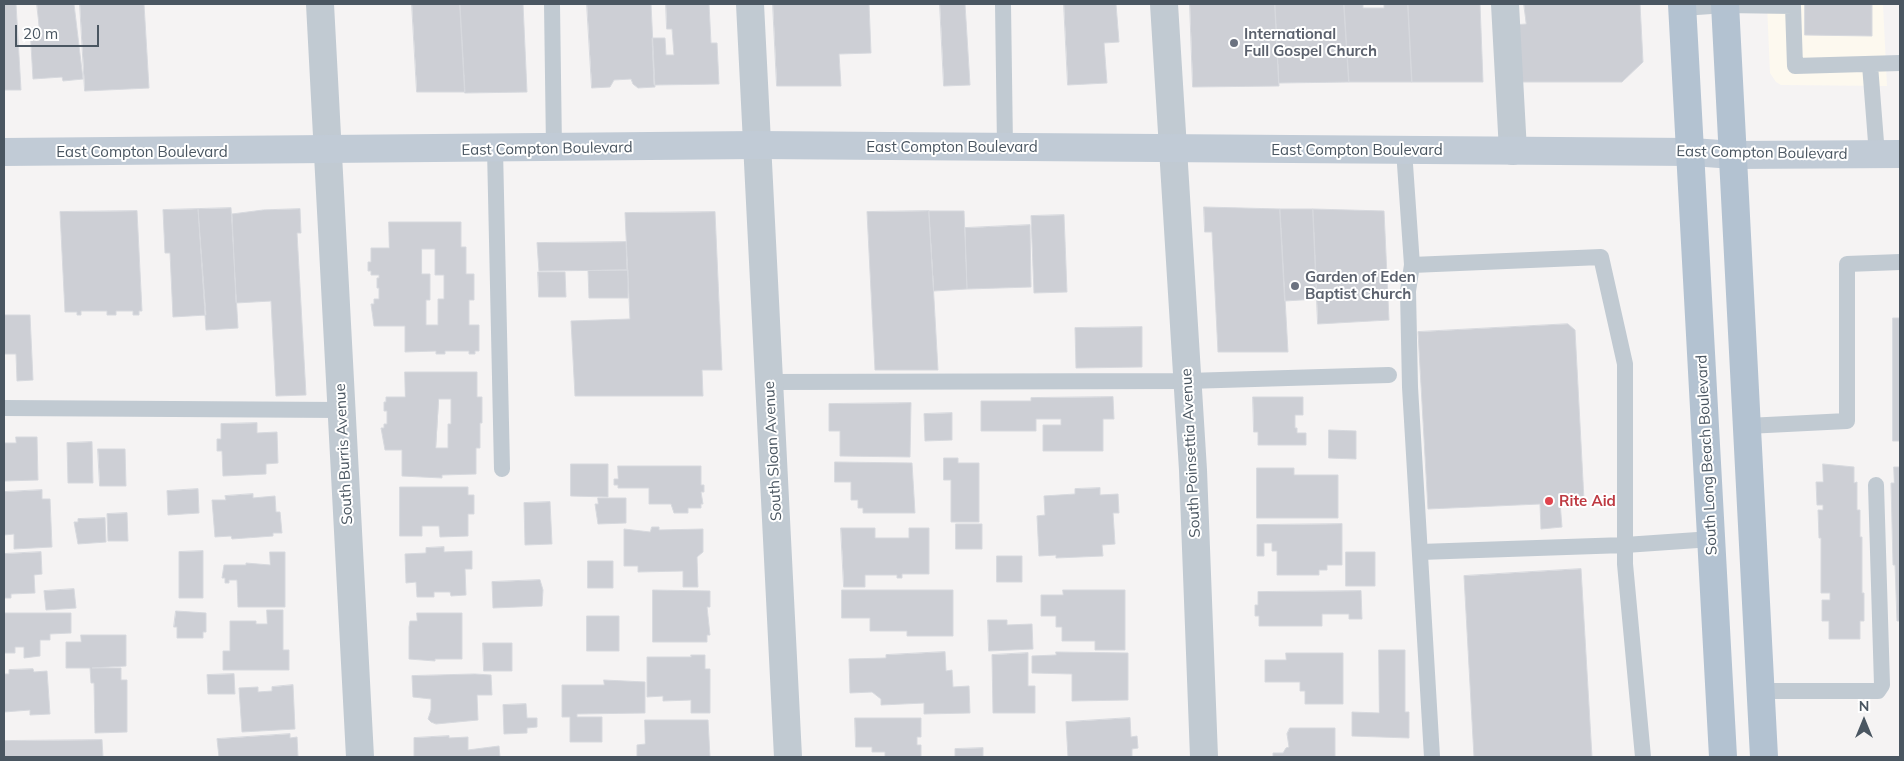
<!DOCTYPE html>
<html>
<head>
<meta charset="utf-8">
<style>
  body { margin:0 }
  #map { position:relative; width:1904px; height:761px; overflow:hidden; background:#f5f3f3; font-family:Mulish,sans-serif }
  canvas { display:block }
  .frame { position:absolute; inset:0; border:5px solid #4a5661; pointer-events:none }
  .north { position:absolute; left:1839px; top:696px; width:50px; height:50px; -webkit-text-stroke:4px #fff; paint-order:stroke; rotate:0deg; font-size:14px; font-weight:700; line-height:20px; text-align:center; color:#4a5661 }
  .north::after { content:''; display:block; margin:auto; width:18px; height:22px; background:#4a5661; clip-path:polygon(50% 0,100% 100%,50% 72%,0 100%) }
  .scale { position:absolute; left:15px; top:25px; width:84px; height:22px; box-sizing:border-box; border:2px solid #4a5661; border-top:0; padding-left:6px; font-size:15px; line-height:18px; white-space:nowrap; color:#4a5661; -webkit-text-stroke:4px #fff; paint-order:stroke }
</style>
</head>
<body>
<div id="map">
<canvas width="1904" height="761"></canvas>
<div class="frame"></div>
<div class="north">N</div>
<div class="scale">20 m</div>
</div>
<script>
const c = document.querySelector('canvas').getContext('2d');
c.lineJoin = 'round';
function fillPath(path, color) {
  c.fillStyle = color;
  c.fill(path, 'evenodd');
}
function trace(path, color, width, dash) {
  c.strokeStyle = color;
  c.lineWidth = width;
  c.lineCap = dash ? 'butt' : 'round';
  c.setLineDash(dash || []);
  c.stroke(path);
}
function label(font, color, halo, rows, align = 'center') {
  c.font = font + ' Mulish,sans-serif';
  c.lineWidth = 4;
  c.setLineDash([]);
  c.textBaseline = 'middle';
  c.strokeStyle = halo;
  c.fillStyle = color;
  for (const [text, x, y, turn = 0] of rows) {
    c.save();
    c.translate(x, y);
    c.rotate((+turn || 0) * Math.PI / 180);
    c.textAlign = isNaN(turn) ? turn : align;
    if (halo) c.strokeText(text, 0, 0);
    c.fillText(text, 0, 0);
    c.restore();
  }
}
fillPath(new Path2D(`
  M1767,4H1883L1887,86L1781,85L1776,82L1770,73Z`), '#fdf9ef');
const building = new Path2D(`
  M4,4H16L21,90H4Z
  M37,4H74L83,79L63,81L62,77L33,79L30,28H39Z
  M80,4H144L149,88L85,91Z
  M412,4H460L465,92H417Z
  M460,4H523L527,92L465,93Z
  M587,4H651L655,87L638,88L633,84L631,79L614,80L610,87L592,88Z
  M666,4H709L711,43H717L719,84L654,85L652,38H665L666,55H674L672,29H667Z
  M773,4H869L871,53L839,54L841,86H777Z
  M940,4H965L970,85L944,86Z
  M1064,4H1116L1119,42L1104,43L1107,83L1068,85Z
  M1190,4H1275L1279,86L1193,87Z
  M1275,4H1344L1349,82L1279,83Z
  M1344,4H1363V8H1384V4H1408L1412,82H1349Z
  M1408,4H1480L1483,82H1412Z
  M1524,4H1640L1643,62L1622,82H1516L1513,25L1526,24Z
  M1805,4H1872V36L1805,35Z
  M1204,207L1280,209L1288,352H1218L1212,232H1205Z
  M231,208L238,328L206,330L198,209Z
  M198,209L206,315L173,317L170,253H165L163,210Z
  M300,209L301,233H297L306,395L276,396L271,301L236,303L232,214L263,210Z
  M1280,209H1313L1317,299L1285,301Z
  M1313,209L1384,211L1389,320L1318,324Z
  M137,211L142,311H139V315H133V311H116V315H107V311H81V315H77V312H65L60,212Z
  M929,211L938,370H875L867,212Z
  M929,211H964L967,289L934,291Z
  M715,212L722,370H702L703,396H575L571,321L630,319L625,213Z
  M1064,215L1067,292L1034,293L1031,216Z
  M389,222H461V247H466V274H474V300H469V325H479V351H475V354H469V351H445V354H436V351L405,352V326H374L371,304H374V299H379V288H377V278H379V275H371V271H368V262H371V248H389ZM422,249H435V275H444V299H438V325H426V300H430V274H422Z
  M1030,225L1031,287L967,289L965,228Z
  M626,242L627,270L539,271L537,243Z
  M628,270V298H589L588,271Z
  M538,272H565L566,297H539Z
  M4,315H30L33,380L17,381L16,354H4Z
  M1893,318H1900V441H1893Z
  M1568,324L1575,330L1584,500L1560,502L1562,527L1541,529L1540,504L1428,509L1418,332Z
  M1142,327V367L1076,368L1075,328Z
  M405,372H477V397H482V423H480V448H476V474L442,475V478L402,476V450H385L381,428H384V424H387V411H384V402H386V397H405ZM439,399H451V424H448V448H436Z
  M1113,397L1114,419H1103V451H1043V425H1061V419H1036V431H981V401H1031V398Z
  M1253,397H1303V415H1295V428H1297V433H1306V445H1258V432H1254Z
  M911,403L910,457L840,456V431H829V404Z
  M952,413V440L925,441L924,414Z
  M257,423V433L277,432L278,463L266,464V474L223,476L222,451H217V439H221V424Z
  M1329,430L1356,431V459L1329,458Z
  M16,437H37L38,480L4,481V443H16Z
  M92,442L93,483H68L67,443Z
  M98,449H125L126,486H100Z
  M944,458H958V463H979V522H951V480H944Z
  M835,462L912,463L915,513H863V508H858V500H851V482H835Z
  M571,464H608V497L571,496Z
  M1823,464L1854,467V483L1857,482V510H1860V537H1862V593H1864V621H1860V639H1829V621H1822V600H1830V593H1821V538H1819L1818,510H1823V505H1817L1816,482H1823Z
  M618,466H701V485H704V492H701L703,504H701V508H688V513H674L671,504H649V488H618V485H614V479H618Z
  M1894,467H1900V621H1897L1895,565H1893L1891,483H1894Z
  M1257,468H1294V475H1338V518H1257Z
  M400,487H468V495H474V514H468V536L440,537L439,526H422V536H400Z
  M1100,488V495L1118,494L1119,513H1113L1115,544L1102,545L1103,556L1056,558V555L1039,556L1037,516L1045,515L1044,496L1075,494V489Z
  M198,489L199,513L168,515L167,491Z
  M42,490V499H50L52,547L14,549V534L4,535V492Z
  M253,494V498L275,496L276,512H280L282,533H273V536L232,539L231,536L215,537L212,500H226L225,496Z
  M598,498H626V523L598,524L595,504H598Z
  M550,502L552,544L525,545L524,503Z
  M127,513L128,541H108L107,514Z
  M105,518L106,542L78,544L74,522H78V519Z
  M956,524H982V549H956Z
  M1342,524V565H1327V570H1319V575H1277V551H1272V543H1264V556H1257V525Z
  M652,527H659V530L703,529V552L697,557L698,587H683V571L638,572V566H624V529L650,532Z
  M841,528H875V538H909V528H929V574H902V578H897V575H865V587H844Z
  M444,547V552L472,551V569H465L466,595L451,596L450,592H434V597H417L416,582L406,583L405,554L426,553V548Z
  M203,551V598H179V552Z
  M41,552L42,574L34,575L35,593L11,594V598H4V554Z
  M270,552H285V607H238L237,580H229V583H225V578H222L224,565H246V563L270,565Z
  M1346,552H1375V586H1346Z
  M997,556H1022V582H997Z
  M588,561H613V588H588Z
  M1581,569L1592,757H1474L1464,576Z
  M540,580L543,590L542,606L493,608L492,582Z
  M74,589L76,608L46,610L44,591Z
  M653,590L710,591V607H707L710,635H707V642H653Z
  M842,590H953V636H907V631H870V618H842Z
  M1063,590H1125V650H1095V641H1062V627H1056V616H1041V595H1063Z
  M1361,591L1362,619H1349V614H1322V626H1259V616H1255V605H1258V592Z
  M267,610H283V650H289V670H223V651H230V621H256V624H267Z
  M176,611L206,613V632H203V638H177V627H174Z
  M4,613H71V633L50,634V640H40V656L24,658V647H15V653H4Z
  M417,613H462V659H435V661L409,659V627L410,621H417Z
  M587,616H619V651H587Z
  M988,620H1007V625L1032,624L1033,649L989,651Z
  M81,635H126V666L92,668H121V680H127V732L95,733L94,683H91L90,668H66V642H81Z
  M483,643H512V671H484Z
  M1379,650H1405V712H1409V738L1352,736V712L1379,713Z
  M945,652L946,671L952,670L953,687L969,686L970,713L924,714V703L881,705V699L872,692L850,693L849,659L886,658V655Z
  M1056,652L1128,653V700L1072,701V674L1032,673V656L1056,655Z
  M1028,653V686H1035V713H993L992,655Z
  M1286,653H1343V704H1305V691H1300V682H1265V660H1286Z
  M691,655H705V669H710V713H691V700L663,701V696L647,697V657H691Z
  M33,669L34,672L47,671L50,714L30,715V710L4,712V674H9V670Z
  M234,674L235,694H208L207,675Z
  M475,674L491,675L492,695H477L478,720L436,724L431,722L428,719L431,710V699L413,697L412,676Z
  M604,680L645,682V713L577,714V717H602V742H570V717H562V685H604Z
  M293,685L295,729L242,732L239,688L258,687V692L272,691V687Z
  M526,704L527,718H537V727L527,728V733L504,734L503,705Z
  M855,718H921V737H917V745H921V757H885V752H872V747H856Z
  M1130,718L1131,737L1137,736L1138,748L1132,749V757H1068L1066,722Z
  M645,720H708L710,757H637V745L645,744Z
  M1290,728H1335V757H1273V753H1283L1286,748L1289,747L1287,734Z
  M290,734V738L297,737L298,757H219L217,739Z
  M449,736V738L468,737V750L499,746L500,757H414V738Z
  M102,740L103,757H4V741Z
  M983,748V757H955V749Z`);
fillPath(building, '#cdcfd5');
trace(building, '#d7d9de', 1);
trace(new Path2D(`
  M552,4L554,149
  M1003,4L1005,147
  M1683,8L1725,5L1793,6L1795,66L1900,63
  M1870,65L1877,155
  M495,149L502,469
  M1404,150L1412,265L1601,257L1625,364V564L1643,757
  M1412,265L1408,291L1410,387L1432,757
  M769,382L1187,381L1389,375
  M4,408L342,410
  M1747,426L1847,421V264L1900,262
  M1420,552L1625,545L1712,539
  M1760,691H1878L1882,685L1876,485`), '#c1cad2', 16);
trace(new Path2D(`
  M320,4L360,757
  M750,4L788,757
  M1164,4L1193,470L1204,757
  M1505,4L1513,151`), '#c1cad2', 28);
trace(new Path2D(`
  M4,152L757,145L1692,152L1734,155L1900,154`), '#c1cbd6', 28);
trace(new Path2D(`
  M1682,4L1723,757
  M1725,4L1764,757`), '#b3c2d1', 28);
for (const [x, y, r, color] of [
  [1234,43,5,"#6b7280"],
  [1295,286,5,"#6b7280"],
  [1549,501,5,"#e0444e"]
]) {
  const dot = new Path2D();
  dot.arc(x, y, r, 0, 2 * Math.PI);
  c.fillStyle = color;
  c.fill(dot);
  trace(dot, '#fff', 2);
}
label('bold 15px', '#5b616d', '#fff', [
  ["International",1244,34],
  ["Full Gospel Church",1244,51],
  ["Garden of Eden",1305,277],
  ["Baptist Church",1305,294]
], 'left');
label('15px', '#4a5661', '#fff', [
  ["East Compton Boulevard",952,147],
  ["East Compton Boulevard",547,149,-1],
  ["East Compton Boulevard",1357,150],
  ["East Compton Boulevard",142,152],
  ["East Compton Boulevard",1762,153,1],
  ["South Sloan Avenue",773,451,-93],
  ["South Poinsettia Avenue",1191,453,-93],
  ["South Burris Avenue",344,454,-93],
  ["South Long Beach Boulevard",1707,455,-93]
]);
label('bold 15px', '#be3a42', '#fff', [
  ["Rite Aid",1559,501]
], 'left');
</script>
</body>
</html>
